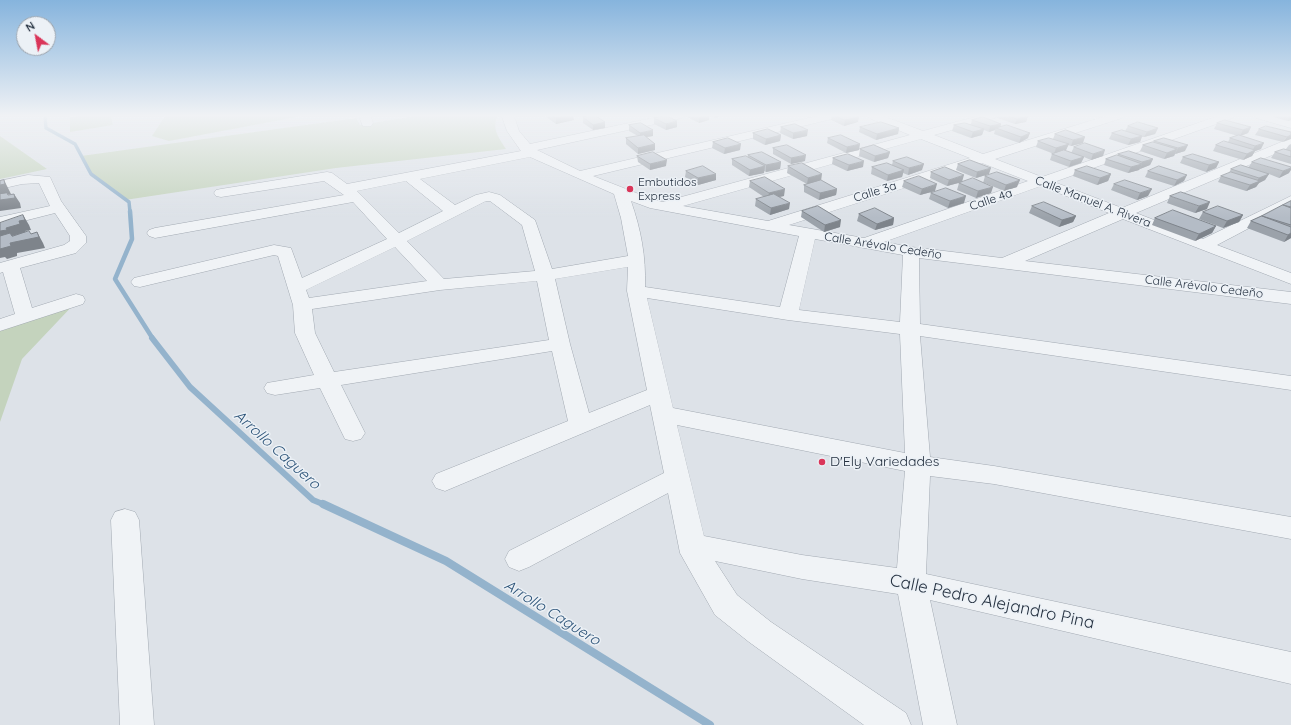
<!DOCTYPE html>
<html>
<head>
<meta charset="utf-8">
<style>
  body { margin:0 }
  #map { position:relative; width:1291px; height:725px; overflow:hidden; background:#dde2e8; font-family:Quicksand,sans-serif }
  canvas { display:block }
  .north { position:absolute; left:16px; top:16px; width:40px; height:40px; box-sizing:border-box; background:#ecf1f6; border:1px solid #9ca4ad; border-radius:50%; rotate:328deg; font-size:11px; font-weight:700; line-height:16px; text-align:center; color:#253140 }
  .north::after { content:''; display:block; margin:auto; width:14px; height:18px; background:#da3559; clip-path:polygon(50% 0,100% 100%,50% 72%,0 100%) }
</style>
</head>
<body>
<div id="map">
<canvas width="1291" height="725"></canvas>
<div class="north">N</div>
</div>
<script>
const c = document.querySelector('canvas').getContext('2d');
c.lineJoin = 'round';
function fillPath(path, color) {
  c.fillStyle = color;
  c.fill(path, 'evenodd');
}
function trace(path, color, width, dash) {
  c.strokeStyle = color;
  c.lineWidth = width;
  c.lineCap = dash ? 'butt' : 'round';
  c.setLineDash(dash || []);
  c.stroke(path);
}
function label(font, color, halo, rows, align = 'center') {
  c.font = font + ' Quicksand,sans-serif';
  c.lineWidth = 3;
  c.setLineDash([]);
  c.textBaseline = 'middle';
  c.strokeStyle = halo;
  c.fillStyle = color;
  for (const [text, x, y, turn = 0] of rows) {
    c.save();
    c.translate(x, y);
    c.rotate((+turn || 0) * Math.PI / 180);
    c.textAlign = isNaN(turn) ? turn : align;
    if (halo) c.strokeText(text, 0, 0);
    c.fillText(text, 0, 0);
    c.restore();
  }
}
fillPath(new Path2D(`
  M78,116H111L113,125L70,132V117Z
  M165,116H302L169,141L152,136Z
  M415,116H498C491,128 499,138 506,149L336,168L125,200L91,174L81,156L356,118L360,125Z
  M0,136L47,169L0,179Z
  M77,301L22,359L0,422V325Z`), '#c4d3bd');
trace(new Path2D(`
  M45,116L46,128L75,144L91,174L129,202L130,212`), '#94b3cc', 3.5);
trace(new Path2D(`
  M130,211L132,239L115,279L153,339`), '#94b3cc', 4.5);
trace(new Path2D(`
  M152,338L190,387L313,500L325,505`), '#94b3cc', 6);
trace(new Path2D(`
  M323,504L446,561L710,725`), '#94b3cc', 8);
const street = new Path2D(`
  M359,116H371L373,123L371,126H363Z
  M502,116H514L519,131L530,144L662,116H684L682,118L678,119L537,150L580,171L817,116H838L836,118L832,119L593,176L654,200L663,202L910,135L869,118L867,116H883L923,131L978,116H997L995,118L934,135L983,154L1106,116H1124L1122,118L995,159L1042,177L1218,116H1235L1233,118L1054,182L1122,208L1291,138V147L1136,213L1203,239L1291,196V206L1217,245L1291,273V284L1123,219L1025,261L1291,292V304L919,258L920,324L1291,376V390L920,336L930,457L994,466L1291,517V539L994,484L930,476L926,574L1291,652V684L930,600L957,725H923L898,594L802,579L715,561L737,595L771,622L906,713L911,725H864L749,642L715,615L680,553L668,493L529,567L519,571L509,567L505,559L509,551L664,473L650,405L445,491L436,488L432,481L436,474L568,421L552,351L341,385L365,433L361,439L353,441L345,439L320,388L275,395L267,393L264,388L267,383L314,375L295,333L293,305L278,256L274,255L140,287L134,286L131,282L134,278L274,245L291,248L302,278L387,239L353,202L155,238L149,236L147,233L149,230L155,228L344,195L324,181L221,197L216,196L214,193L216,190L221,189L327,172L332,173L347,184L521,151L507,131ZM921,139L970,158L768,221L683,206ZM530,157L614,194L621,218L628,256L552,269L535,220L500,195L489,192L476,195L455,205L420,179ZM982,163L1028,181L864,238L789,225ZM406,181L443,211L399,233L357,191ZM1041,186L1109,213L1002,258L911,247L884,242ZM486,201H490L522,225L535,271L444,279L407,241ZM631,201L650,208L799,236L780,307L645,287C646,256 641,230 631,201ZM815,239L903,255L900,322L799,310ZM395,247L427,281L309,298L306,290ZM628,267L627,291L647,390L589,413L570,344L555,279ZM537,281L549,340L334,372L315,333L312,309L440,290ZM647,298L788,320L900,334L905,453L673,408ZM677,425L905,471L897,568L802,555L704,536Z
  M1254,116H1274L1291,120V128L1256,118Z
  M28,175L50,177L61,201L86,236V243L76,253L20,268L32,308L76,294L83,296L85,300L83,304L0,331V319L15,314L3,272L0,273V263L64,245L70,241V236L55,213L0,227V217L50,206L39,183L22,184L0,189V181Z
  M125,509L135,512L139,520L154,725H120L111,520L115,512Z`);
trace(street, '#a2a9b2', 1);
fillPath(street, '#f0f3f6');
fillPath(new Path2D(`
  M545,116H573L574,120L556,124Z
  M585,116H596L605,122V128L593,130L583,123V117L586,116Z
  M687,116H709V120L699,123L687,117Z
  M832,116H857L858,122L844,126L831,120Z
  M998,116H1028L1026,122L1015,124L997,118Z
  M1273,116H1291V120L1288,121L1273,117Z
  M654,118L677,127L666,130L654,124Z
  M972,120L1001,124L1000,127L1028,138L1019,143L994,134L995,130L989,132L984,130L982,135L971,138L952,131L954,125L971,124Z
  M1217,123L1251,127L1248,133L1240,136L1261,149L1255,151L1252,156L1243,160L1213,151L1216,145L1228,142L1230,138L1238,136L1214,129Z
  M629,125L653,136L646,137L655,144V150L638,154L626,144V138L638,136L629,131Z
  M1128,126L1158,128L1155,134L1144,137H1142L1140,142L1128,145L1109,139L1112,133L1125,131Z
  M781,127L807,136L793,139L780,133Z
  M860,127L899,128L898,134L876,140L859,132Z
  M1259,129L1291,132L1283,142L1255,135Z
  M753,133L781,135L780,141L765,145L753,139Z
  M1055,134L1083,143L1071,146L1068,145L1066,150L1065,151L1071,153L1074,147L1103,156L1091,160L1084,157L1081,163L1069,167L1050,160L1052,154H1054L1036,147L1038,141L1053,139Z
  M828,138L859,150L846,153L827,143Z
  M1164,138L1185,151L1175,154L1174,156L1164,159L1140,151L1143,145L1153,142L1154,141Z
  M713,142L740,150L724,154L712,148Z
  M1291,144V164L1271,158L1275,152L1286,149L1289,145Z
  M773,148L805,161L791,164L773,154Z
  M860,149L890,152L888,158L874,162L859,156Z
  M1118,154L1153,159L1150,165L1140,169L1139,170L1128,173L1104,165L1106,159L1118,155Z
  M748,155L781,162L780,169L766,172L764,171V173L749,176L732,165V159L748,157Z
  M637,156L666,166L650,170L638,162Z
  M1183,157L1219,162L1216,168L1206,172L1180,163Z
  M833,158L863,167L847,171L832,164Z
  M893,161L922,170L908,175L903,173L902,177L887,181L871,174L872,167L892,165Z
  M1252,162L1289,173L1279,178L1269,174L1265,180L1259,183L1256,187L1246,191L1218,182L1221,176L1229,173L1231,169L1248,168Z
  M958,164L989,174L976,178L956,170Z
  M788,166L821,181L837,189L836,195L819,200L804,192V185L815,182L807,184L787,173Z
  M1075,170L1111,174L1108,181L1097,185L1073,176Z
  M686,171L716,174V180L698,185L685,177Z
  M1148,171L1184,181L1174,186L1145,177Z
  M931,172L962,182L947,186L930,178Z
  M985,176L1017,187L1004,191L985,183L991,193L976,198L957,190L959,183H983Z
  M750,181L784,196L779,197L789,209L770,215L755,206L756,199L764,197L749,187Z
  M904,181L935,191L920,195L902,187Z
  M1114,184L1148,196L1137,200L1111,190Z
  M931,193L964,203L948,208L929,199Z
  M1170,196L1207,209L1195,213L1167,203Z
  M1291,201V238L1284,242L1247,228L1251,221L1261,216H1262Z
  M1032,206L1076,216L1073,222L1059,227L1029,213Z
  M802,211L840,227L824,232L801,217Z
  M1203,212L1243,215L1239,222L1223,228L1199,219Z
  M859,214L894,218L893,225L875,230L857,221Z
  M1155,218L1216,226L1212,233L1195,241L1152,225Z`), '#9ba2aa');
fillPath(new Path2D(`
  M568,116H573L574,120L556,124V118Z
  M703,116H709V120L699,123V117Z
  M714,116H722L714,118Z
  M1028,116L1026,122L1015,124L1017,119Z
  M1290,116H1291V120L1288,121Z
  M859,117L858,122L844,126L845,120Z
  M677,121V127L666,130V124Z
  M605,122V128L593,130V125Z
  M1001,124L1000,129L996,128L995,130L989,132L990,126Z
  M1251,127L1248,133L1240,136L1243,130Z
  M899,128L898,134L876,140L877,134Z
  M1158,128L1155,134L1144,137L1147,132Z
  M984,129L982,135L971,138L973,132Z
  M653,130V136L640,138V133Z
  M808,130L807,136L793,139V133Z
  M1030,133L1028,138L1019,143L1021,137Z
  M781,135L780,141L765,145L766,139Z
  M1291,135V139L1283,142L1287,137Z
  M1142,136L1140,142L1128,145L1131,139Z
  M1085,137L1083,143L1071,146L1073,140Z
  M1264,143L1261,149L1255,151L1252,156L1243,160L1247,154L1252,151L1255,146Z
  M655,144V150L638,154V148Z
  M741,144L740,150L724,154L725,148Z
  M860,144L859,150L846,153L847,147Z
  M1069,144L1066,150L1054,154L1056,148Z
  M1188,145L1185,151L1175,154L1178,148Z
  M1177,149L1174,156L1164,159L1167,153Z
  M1105,150L1103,156L1091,160L1093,154Z
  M890,152L888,158L874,162L875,156Z
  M806,155L805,161L791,164V158Z
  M1084,157L1081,163L1069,167L1071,161Z
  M1153,159L1150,165L1140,169L1142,162Z
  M667,160L666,166L650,170V164Z
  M864,161L863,167L847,171L849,165Z
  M781,162L780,169L766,172V165Z
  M1219,162L1216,168L1206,172L1209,165Z
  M924,164L922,170L908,175L909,168Z
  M1142,164L1139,170L1128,173L1131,167Z
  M765,166L764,173L749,176L750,170Z
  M991,168L989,174L976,178L977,172Z
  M1291,168V170L1289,173L1279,178L1283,171Z
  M904,170L902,177L887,181L888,175Z
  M716,174V180L698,185V178Z
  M822,174L821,181L807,184L808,178Z
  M1111,174L1108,181L1097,185L1100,178Z
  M1269,174L1265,180L1259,183L1256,187L1246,191L1250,185L1256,182L1259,178Z
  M964,175L962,182L947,186L949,180Z
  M1187,175L1184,181L1174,186L1177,180Z
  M4,180L11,194L5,195L0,199V185Z
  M1020,180L1017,187L1004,191L1006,185Z
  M937,184L935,191L920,195L922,189Z
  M993,187L991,193L976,198L978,191Z
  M785,189L784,196L768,199L769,193Z
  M837,189L836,195L819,200L820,193Z
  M1152,189L1148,196L1137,200L1140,193Z
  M14,194L20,203L21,208L0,211V200Z
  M966,196L964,203L948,208L950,201Z
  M1210,202L1207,209L1195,213L1199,206Z
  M790,203L789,209L770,215L771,208Z
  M23,215L29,225L31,230L25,231L27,234L0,244V231L6,228L19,221Z
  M1243,215L1239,222L1223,228L1227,221Z
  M1076,216L1073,222L1059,227L1062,220Z
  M894,218L893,225L875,230L877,224Z
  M841,220L840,227L824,232L825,225Z
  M1216,226L1212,233L1195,241L1199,234Z
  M37,232L43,243L45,248L17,253V256L7,259L5,257L0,258V247Z
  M1291,233V238L1284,242L1288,235Z`), '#7e848b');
const building = new Path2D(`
  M552,116H568L556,118Z
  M589,116H596L605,122L593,125L583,117Z
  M664,116H667L677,121L666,124L654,118Z
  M835,116H857L859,117L845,120Z
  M1009,116H1028L1017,119Z
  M983,117L1001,124L990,126L972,120Z
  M1225,120L1251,127L1243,130L1217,123Z
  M881,122L899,128L877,134L860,127Z
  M1138,122L1158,128L1147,132L1128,126Z
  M641,123L653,130L640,133L629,125Z
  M965,123L984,129L973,132L954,125Z
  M795,124L808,130L793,133L781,127Z
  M1007,125L1030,133L1021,137L996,128Z
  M1266,126L1291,132V135L1287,137L1259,129Z
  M768,129L781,135L766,139L753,133Z
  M1066,130L1085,137L1073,140L1055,134Z
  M1122,130L1142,136L1131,139L1112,133Z
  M644,135L655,144L638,148L626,138Z
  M841,135L860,144L847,147L828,138Z
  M1239,135L1264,143L1255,146L1230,138Z
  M728,138L741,144L725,148L713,142Z
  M1049,138L1069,144L1056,148L1038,141Z
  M1164,138L1188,145L1178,148L1154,141Z
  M1224,141L1255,150L1247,154L1216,145Z
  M1153,142L1177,149L1167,153L1143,145Z
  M1085,143L1105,150L1093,154L1074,147Z
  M787,145L806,155L791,158L773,148Z
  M874,145L890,152L875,156L860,149Z
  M1284,149L1291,151V157L1275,152Z
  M1064,150L1084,157L1071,161L1052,154Z
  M1129,151L1153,159L1142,162L1118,154Z
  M653,152L667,160L650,164L637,156Z
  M762,152L781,162L766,165L748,155Z
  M848,154L864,161L849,165L833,158Z
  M1193,154L1219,162L1209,165L1183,157Z
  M1117,155L1142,164L1131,167L1106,159Z
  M746,156L765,166L750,170L732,159Z
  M907,157L924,164L909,168L893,161Z
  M1261,158L1291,167V168L1283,171L1252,162Z
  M970,160L991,168L977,172L958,164Z
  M802,163L822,174L808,178L788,166Z
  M887,163L904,170L888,175L872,167Z
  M1241,165L1269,174L1259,178L1231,169Z
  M703,166L716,174L698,178L686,171Z
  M1087,166L1111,174L1100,178L1075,170Z
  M1159,166L1187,175L1177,180L1148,171Z
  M945,167L964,175L949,180L931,172Z
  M997,172L1020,180L1006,185L985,176Z
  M1231,172L1260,181L1250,185L1221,176Z
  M919,176L937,184L922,189L904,181Z
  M765,177L785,189L769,193L750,181Z
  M973,178L993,187L978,191L959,183Z
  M4,180L5,184L0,185V181Z
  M821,180L837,189L820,193L804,185Z
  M1125,180L1152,189L1140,193L1114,184Z
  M946,188L966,196L950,201L931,193Z
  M1181,192L1210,202L1199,206L1170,196Z
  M7,193L8,195L14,194L15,198L0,200V194Z
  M774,194L790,203L771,208L756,199Z
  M1291,201V207L1283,205Z
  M1044,202L1076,216L1062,220L1032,206Z
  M1283,205L1291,208V225L1262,216Z
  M818,206L841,220L825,225L802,211Z
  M1218,206L1243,215L1227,221L1203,212Z
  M875,208L894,218L877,224L859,214Z
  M1173,210L1216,226L1199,234L1155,218Z
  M23,215L25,220L19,221L20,224L6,228L7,230L0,231V223Z
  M1262,216L1291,227V233L1288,235L1251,221Z
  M29,231L31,234L37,232L39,237L10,243L11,246L0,249V236L10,233L12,236Z`);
fillPath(building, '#b4bcc6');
trace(building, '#7e848b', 1);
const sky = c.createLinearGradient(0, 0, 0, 218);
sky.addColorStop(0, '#86b4dd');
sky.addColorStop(0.53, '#f0f2f5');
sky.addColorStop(1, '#f0f2f500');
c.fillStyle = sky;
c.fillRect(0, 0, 1291, 218);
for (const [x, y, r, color] of [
  [630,189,4,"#da3559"],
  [822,462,4,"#da3559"]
]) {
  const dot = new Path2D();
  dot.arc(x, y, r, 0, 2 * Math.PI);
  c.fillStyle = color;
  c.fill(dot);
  trace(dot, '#ecf1f6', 1.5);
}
label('12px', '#253140', '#ecf1f6', [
  ["Embutidos",638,182],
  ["Express",638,196]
], 'left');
label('12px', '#253140', '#ecf1f6', [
  ["Calle 3a",875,192,-17],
  ["Calle 4a",991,200,-19],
  ["Calle Manuel A. Rivera",1093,202,21],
  ["Calle Arévalo Cedeño",883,246,9],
  ["Calle Arévalo Cedeño",1204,287,7]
]);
label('14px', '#253140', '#ecf1f6', [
  ["D'Ely Variedades",830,462]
], 'left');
label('italic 15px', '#2c5378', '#ecf1f6', [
  ["Arrollo Caguero",277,450,42],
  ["Arrollo Caguero",552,613,32]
]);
label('17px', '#253140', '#ecf1f6', [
  ["Calle Pedro Alejandro Pina",992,602,12]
]);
</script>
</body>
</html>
